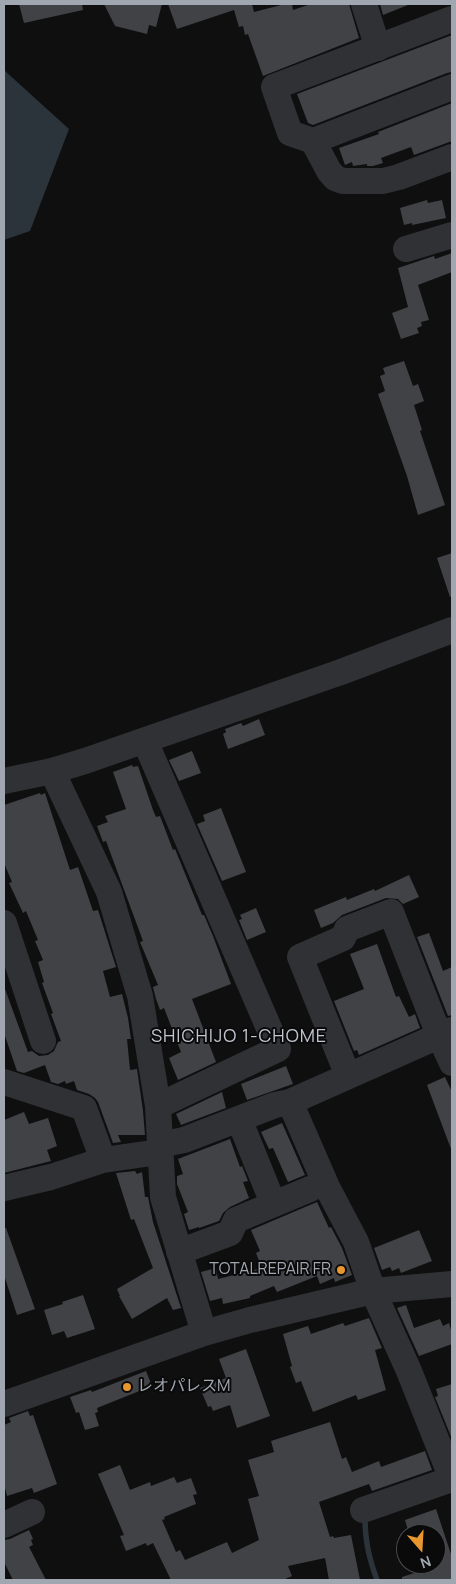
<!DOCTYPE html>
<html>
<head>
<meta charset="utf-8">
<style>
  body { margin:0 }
  #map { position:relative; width:456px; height:1584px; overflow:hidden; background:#0f0f10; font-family:Manrope,sans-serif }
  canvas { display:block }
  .frame { position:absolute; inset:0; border:5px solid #a1a7b0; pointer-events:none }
  .north { position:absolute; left:396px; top:1524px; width:50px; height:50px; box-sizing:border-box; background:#0a0a0b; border:1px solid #46494d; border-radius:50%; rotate:161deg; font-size:14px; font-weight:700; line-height:20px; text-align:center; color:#a1a7b0 }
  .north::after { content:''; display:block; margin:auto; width:18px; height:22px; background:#e8972f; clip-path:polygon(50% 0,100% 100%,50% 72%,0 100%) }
</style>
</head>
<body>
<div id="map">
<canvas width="456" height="1584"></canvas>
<div class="frame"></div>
<div class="north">N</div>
</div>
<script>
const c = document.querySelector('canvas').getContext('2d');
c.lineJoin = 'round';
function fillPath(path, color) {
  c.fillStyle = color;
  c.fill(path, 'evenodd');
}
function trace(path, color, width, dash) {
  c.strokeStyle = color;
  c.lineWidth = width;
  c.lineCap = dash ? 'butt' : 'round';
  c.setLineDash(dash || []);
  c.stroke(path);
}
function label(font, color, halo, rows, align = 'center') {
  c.font = font + ' Manrope,"Noto Sans JP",sans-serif';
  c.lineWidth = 4;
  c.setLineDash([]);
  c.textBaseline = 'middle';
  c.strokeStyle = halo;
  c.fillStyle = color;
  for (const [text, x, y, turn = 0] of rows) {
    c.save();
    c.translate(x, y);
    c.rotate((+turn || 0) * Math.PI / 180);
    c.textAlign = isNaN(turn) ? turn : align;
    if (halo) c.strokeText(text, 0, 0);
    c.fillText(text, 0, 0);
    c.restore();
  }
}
fillPath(new Path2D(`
  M4,70L69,129L30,231L4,240Z`), '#2b343a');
trace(new Path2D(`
  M365,1517C365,1541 369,1558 377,1580`), '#2b343a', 5.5);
fillPath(new Path2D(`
  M19,4H82L83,10L24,23Z
  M104,4H162L156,27L149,25L147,34L115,26Z
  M168,4H252L254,12L285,4H292L293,10L311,4H349L359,38L263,76L248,34L245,35L243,26L239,27L234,10L177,29Z
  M380,4H408V5L383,15Z
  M452,35V72L447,73L313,125L308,123L297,94Z
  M452,103V141L414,155L411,147L381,158L383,163L373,166H367V164L353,166L352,162L345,165L339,148L379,134L378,132Z
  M427,200L428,203L442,200L446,218L412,225V223L404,225L400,208Z
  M452,253V272L418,285L429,320L421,322L422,326L417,328L419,333L401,339L392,313L408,307L398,268L434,256L435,259Z
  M404,361L413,386L418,384L424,401L414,405L422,430L420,431L445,505L418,515L407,476L378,394L385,391L380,376L385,374L383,368Z
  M452,553V596L450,597L437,558Z
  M259,719L265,735L228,749L223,734L226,732L225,729L241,723L243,726Z
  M192,751L201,773L179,781L169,760Z
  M132,765L133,767L138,766L153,810L156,817L160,816L173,850L175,849L202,915H204L213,936L231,984L192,999L216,1062L178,1080L169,1058L181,1052L164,1008L160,1010L156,999L153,987L158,985L140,942L143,941L106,841L103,842L97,826L108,822L105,816L126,809L113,772Z
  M40,793L41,795L45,793L70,870L78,867L93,911L98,910L116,967L103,971L110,997L122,994L128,1018L131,1039H127L130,1070L137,1069L143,1111L145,1135H118L121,1142L113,1143L98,1102L95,1098L89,1094L77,1090L74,1081L66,1084L65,1081L58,1084L51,1082L45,1065L24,1073L17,1071L4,1033V989H5L28,1052L32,1051L39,1056L48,1055L54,1051L58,1042L61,1041L51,1014L53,1013L42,983L44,982L38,962L43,960L35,941L38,940L26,911L23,913L9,883L12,882L4,863V805Z
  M221,808L246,872L222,881L197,824L205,821L203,815Z
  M409,875L419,897L403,904L398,899L386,898L342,915L333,923L321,928L314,910L346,897L347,900L374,889L375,891Z
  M256,908L266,932L247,940L239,920L242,919L240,915Z
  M429,933L443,971L452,967V1015L448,1016L417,937Z
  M377,944L396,997L399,996L409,1017L415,1014L420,1028L359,1055L357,1050L354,1051L334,1001L364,989L350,954Z
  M286,1066L293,1084L247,1100L241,1084Z
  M445,1077L452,1092V1149H451L427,1085Z
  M222,1092L226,1108L181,1125L176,1114Z
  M24,1112L29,1124L48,1118L57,1146L47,1150L51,1161L4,1173V1120Z
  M282,1123L305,1175L288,1182L273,1148L269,1149L261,1132Z
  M230,1139L240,1167L242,1166L248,1181L243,1182L249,1198L230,1207L223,1213L219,1221L199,1228V1227L189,1230L184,1214L188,1212L177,1184V1176L183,1174L178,1159Z
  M135,1171L137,1174L142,1172L145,1197H148L153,1222L181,1308L173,1310L167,1298L132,1319L119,1296H120L117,1289L153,1268L134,1219L131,1220L116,1173Z
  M317,1202L329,1228L331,1227L342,1248L352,1275L335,1282L334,1278L320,1284L317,1276L277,1292L274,1286L250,1296V1298L223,1304L222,1298L210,1301L201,1272L216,1268L218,1279L262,1268L256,1253L260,1251L251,1230Z
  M4,1228H6L35,1309L17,1315L4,1275Z
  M419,1230L432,1261L401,1273L399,1268L392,1271L390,1267L382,1270L374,1248Z
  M83,1295L95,1329L67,1338L64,1331L52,1335L44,1310L63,1304L62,1302Z
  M406,1305L414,1328L440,1319L443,1326L449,1323L452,1333V1344L419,1356L397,1308Z
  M369,1318L382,1348L375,1350L386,1390L358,1400L356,1395L313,1412L301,1381L296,1383L290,1367L292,1366L283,1334L308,1326L311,1334L343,1323L345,1326Z
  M246,1349L270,1416L237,1428L230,1405L213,1411L211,1406L208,1407L200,1388L226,1378L219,1359Z
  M146,1371L152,1386L97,1408L98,1412L95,1413L99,1426L85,1430L79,1412L76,1413L70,1397L91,1390L92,1392Z
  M452,1384V1439L435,1397L438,1396L436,1389Z
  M28,1411L30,1416L33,1415L57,1484L34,1493L32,1488L7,1496L4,1484V1425L11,1422L9,1418Z
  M330,1422L342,1459L346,1457L352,1472L379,1461L381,1467L425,1451L432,1470L372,1491L369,1484L319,1502L330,1537L333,1536L334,1538L351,1535L360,1580H329L325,1558L288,1566L292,1576L283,1580H171L153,1543L147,1546L146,1543L126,1551L120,1536L124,1535L98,1474L120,1465L130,1490L150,1482L151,1486L174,1477L177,1483L191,1478L197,1494L193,1495L196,1504L164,1517L165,1519L162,1520L176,1552L180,1550L185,1560L227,1542L232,1553L259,1540L248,1499L259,1496L248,1460L274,1452L271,1441Z
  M436,1509L452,1557V1580H402V1577L436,1566V1534H409L405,1520Z
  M29,1530L33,1539L31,1540L33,1545L29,1547L46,1580H13L4,1562V1540L10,1539Z`), '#404246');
trace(new Path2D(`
  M364,4L378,48
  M452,19L274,87L290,133L313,141L329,171L335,178L343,181H383L399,177L452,157
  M313,141L452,87
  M406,249L452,235
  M145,741L278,1049L158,1106
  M52,771L109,892L140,996L158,1106L163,1197L204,1333
  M4,781L52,771L85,761L341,672L452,630
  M4,923L43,1041
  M348,1076L300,957L343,938L347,929L391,912L439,1035L452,1063
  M4,1082L84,1108L103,1160
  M290,1102L327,1187L356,1242L373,1291L409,1371L452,1479
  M239,1119L273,1203
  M159,1145L184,1140L275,1105L290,1102L452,1030
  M4,1188L51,1177L103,1160L159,1152
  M179,1252L230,1233L236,1220L310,1189
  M4,1404L204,1333L250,1320L373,1291L452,1284
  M363,1510L452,1479
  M4,1525L32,1512`), '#303135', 26);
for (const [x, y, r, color] of [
  [341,1270,5,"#e8972f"],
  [127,1387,5,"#e8972f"]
]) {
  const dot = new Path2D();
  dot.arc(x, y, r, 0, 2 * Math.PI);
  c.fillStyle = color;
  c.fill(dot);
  trace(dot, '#0a0a0b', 2);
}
label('16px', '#a1a7b0', '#0a0a0b', [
  ["TOTALREPAIR FR",331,1270],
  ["レオパレスM",137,1387,"left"]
], 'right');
c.letterSpacing = '1px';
label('18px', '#c1c5cd', '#0a0a0b', [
  ["SHICHIJO 1-CHOME",239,1037]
]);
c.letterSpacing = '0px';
</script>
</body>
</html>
